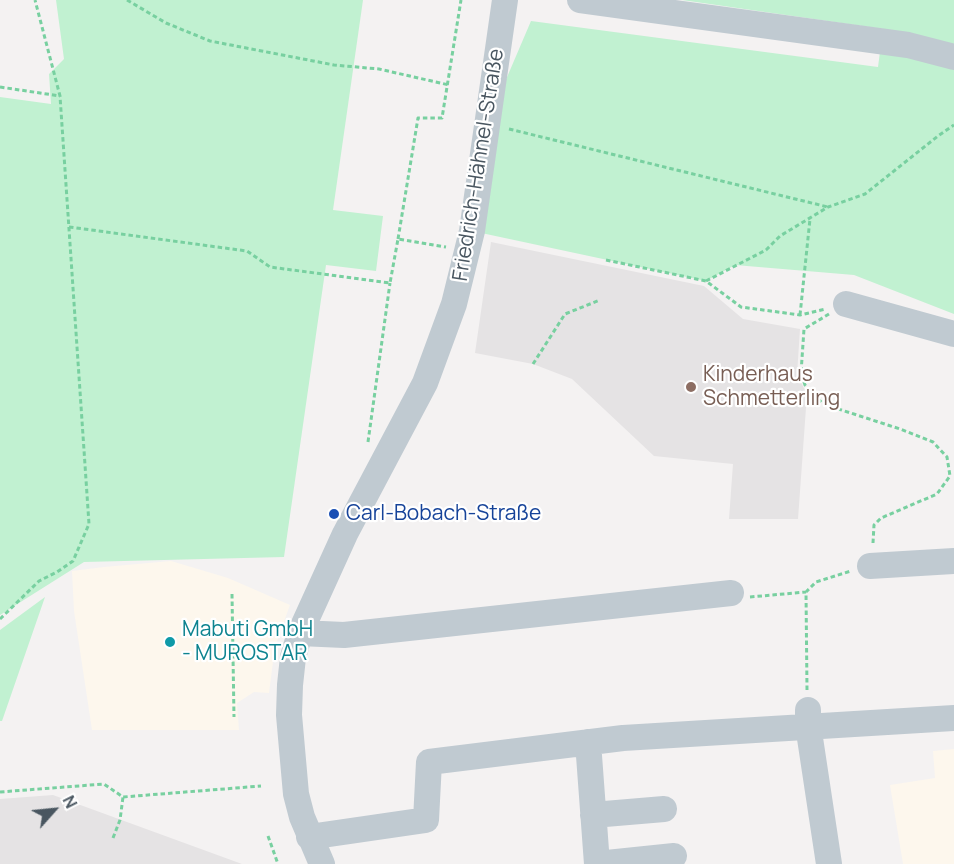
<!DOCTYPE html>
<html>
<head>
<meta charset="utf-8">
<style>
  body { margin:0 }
  #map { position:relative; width:954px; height:864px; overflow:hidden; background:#f4f2f2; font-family:Manrope,sans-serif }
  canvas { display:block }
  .north { position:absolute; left:24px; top:780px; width:60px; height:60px; -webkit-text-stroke:4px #fff; paint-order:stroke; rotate:63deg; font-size:16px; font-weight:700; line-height:24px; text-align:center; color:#495660 }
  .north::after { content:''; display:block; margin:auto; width:21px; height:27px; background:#495660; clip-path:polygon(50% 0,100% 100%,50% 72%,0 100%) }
</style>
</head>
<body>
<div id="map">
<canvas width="954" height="864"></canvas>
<div class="north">N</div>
</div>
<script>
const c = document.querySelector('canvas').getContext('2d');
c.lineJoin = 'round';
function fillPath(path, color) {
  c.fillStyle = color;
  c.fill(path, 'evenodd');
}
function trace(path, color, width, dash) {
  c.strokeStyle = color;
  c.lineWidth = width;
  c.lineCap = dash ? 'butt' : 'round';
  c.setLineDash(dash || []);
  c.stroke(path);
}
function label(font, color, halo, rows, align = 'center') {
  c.font = font + ' Manrope,sans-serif';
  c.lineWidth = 4.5;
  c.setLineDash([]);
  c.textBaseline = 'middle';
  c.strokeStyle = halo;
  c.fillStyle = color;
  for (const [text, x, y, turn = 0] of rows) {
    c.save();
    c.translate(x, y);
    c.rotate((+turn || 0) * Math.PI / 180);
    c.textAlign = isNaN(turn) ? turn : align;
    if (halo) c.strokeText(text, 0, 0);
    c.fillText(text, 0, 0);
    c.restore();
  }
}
fillPath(new Path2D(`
  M171,561L228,578L290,605L275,646L269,693L254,692L237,703L239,730H92L74,611L72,571L104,567Z
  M954,749V864H903L890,785L935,778L933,751Z`), '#fdf7ed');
fillPath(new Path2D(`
  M491,242L704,286L743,319L800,329L797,375L807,394L798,519H729L733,464L654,456L572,379L533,364L475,353Z
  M53,795L242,864H0V799Z`), '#e5e3e4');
fillPath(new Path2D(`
  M56,0H363L333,210L383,216L376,271L326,265L284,557L84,562L0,615V97L51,104L49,74L64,59Z
  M682,0H954V314L854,275L735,265L706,281L472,231L487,124L531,21L878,67L883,29Z
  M45,597L2,721H0V630Z`), '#c1f1d1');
trace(new Path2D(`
  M127,0L166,23L210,41L334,65L379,69L449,85
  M0,87L60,96
  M509,129L828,207
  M69,227L247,251L270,267L390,283L398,239L446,247
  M398,239L418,118H442L461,0
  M606,260L706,281L741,307L800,315L826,309
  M706,281L766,250L780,236L828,207L865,194L938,136L954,125
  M829,314L804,329L801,373L805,385L823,404L900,429L933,442L947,457L950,476L937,494L881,518L874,525L873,543
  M800,315L810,219
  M533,364L565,314L600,300
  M368,442L390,283
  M232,594L234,717
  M750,597L806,592
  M0,619L39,581L57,572L73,561L89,524L60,96L35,0
  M807,690L806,592L816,582L851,571
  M0,792L104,784L123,797L261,786
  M268,836L278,864
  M113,838L120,820L123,797`), '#78d0a0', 3, [4.5, 3]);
trace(new Path2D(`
  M580,0L908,45L954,57
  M846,304L954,334
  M870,566L954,561
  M300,633L344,635L731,593
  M808,710V725L829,864
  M588,742L597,864L674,856
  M593,815L664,809
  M309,837L426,820L429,762L623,738L954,718
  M322,864L302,817L296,794L289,715L290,685L293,657L300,633L345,534L425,383L454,304L472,231L505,0`), '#c0cad1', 26);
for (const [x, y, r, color] of [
  [691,387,6,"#8d6e63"],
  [334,514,6,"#1a4fb4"],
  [170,642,6,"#0f9aa8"]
]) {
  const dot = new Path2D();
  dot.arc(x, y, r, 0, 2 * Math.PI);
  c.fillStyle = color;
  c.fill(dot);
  trace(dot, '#fff', 2);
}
label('21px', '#495660', '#fff', [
  ["Friedrich-Hähnel-Straße",479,165,-81]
]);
label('21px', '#785e54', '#fff', [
  ["Kinderhaus",703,375],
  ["Schmetterling",703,399]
], 'left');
label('21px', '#164399', '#fff', [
  ["Carl-Bobach-Straße",346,514]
], 'left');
label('21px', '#0d838f', '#fff', [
  ["Mabuti GmbH",182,630],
  ["- MUROSTAR",182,654]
], 'left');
</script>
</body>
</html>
